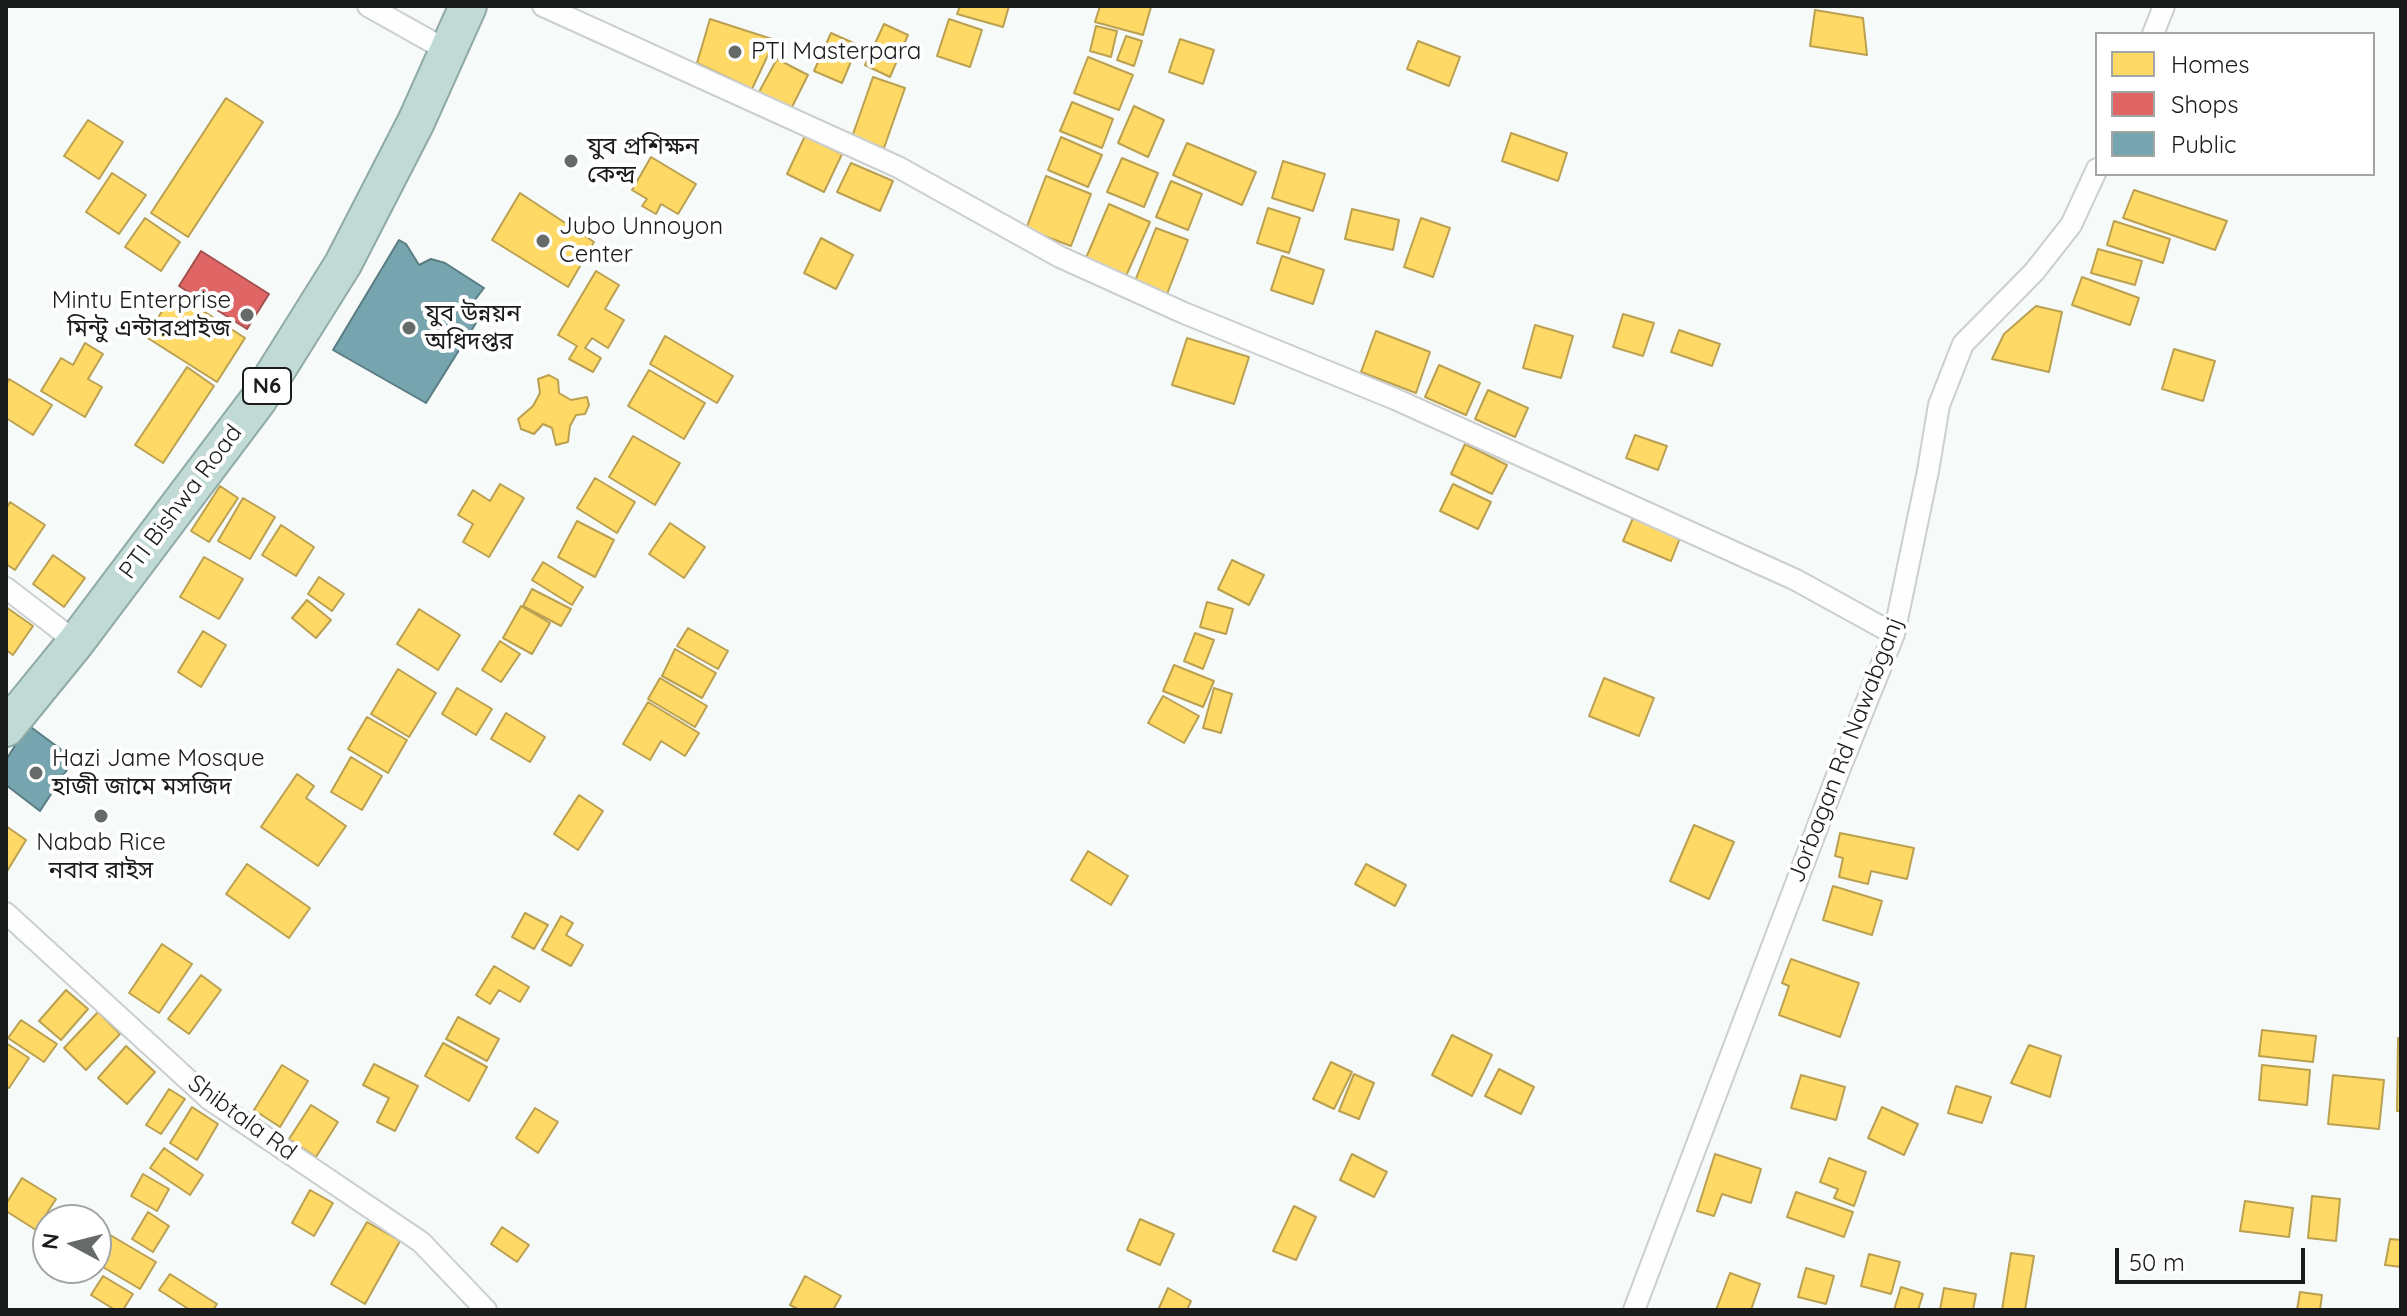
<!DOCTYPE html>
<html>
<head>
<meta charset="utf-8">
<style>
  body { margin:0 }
  #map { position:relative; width:2407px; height:1316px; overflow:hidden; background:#f6fbfa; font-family:Quicksand,sans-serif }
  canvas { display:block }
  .frame { position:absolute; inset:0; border:8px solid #191c1b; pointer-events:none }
  .legend { position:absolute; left:2095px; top:32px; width:280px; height:144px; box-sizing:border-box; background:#fff; border:2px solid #a3a4a4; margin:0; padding:10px 14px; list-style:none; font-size:24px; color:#191c1b }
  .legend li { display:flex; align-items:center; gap:16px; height:40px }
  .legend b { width:40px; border:2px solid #a3a4a4 }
  .north { position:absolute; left:32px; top:1204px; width:80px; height:80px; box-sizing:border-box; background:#fff; border:2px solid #a3a4a4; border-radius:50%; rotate:277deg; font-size:22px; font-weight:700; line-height:32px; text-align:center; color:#191c1b }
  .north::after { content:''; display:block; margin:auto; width:28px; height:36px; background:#666a69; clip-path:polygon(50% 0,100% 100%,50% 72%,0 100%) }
  .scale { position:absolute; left:2115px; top:1248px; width:190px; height:36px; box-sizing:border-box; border:4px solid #191c1b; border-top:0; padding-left:10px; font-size:24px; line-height:28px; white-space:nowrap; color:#191c1b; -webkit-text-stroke:6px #fff; paint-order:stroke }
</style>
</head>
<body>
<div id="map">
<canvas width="2407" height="1316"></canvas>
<div class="frame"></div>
<ul class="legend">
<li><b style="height:22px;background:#ffd966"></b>Homes</li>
<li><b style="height:22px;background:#e06666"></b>Shops</li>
<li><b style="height:22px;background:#76a5af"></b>Public</li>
</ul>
<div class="north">N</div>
<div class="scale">50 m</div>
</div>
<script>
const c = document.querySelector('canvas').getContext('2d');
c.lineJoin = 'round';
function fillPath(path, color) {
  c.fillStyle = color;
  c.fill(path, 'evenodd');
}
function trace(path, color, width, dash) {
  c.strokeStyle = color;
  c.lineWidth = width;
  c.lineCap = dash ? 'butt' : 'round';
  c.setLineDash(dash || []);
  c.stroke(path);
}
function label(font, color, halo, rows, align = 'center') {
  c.font = font + ' Quicksand,"Noto Sans Bengali",sans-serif';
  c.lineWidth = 8;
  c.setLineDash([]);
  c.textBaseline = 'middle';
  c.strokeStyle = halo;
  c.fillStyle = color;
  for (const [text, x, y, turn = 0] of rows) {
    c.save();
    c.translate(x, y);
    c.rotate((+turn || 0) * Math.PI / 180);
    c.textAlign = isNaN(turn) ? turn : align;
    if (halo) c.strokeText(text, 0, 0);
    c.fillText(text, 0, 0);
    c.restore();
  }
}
const homes = new Path2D(`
  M960,6H1009L1003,27L957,14Z
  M1100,6L1151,7L1143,35L1095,22Z
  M1815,10L1863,18L1867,55L1810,46Z
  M710,19L775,40L752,89L697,63Z
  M949,19L982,30L970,67L937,56Z
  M884,24L908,35L890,77L865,65Z
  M1096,26L1117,31L1111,57L1090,51Z
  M831,33L858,45L842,83L814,71Z
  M1126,36L1142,41L1134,66L1117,60Z
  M1180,39L1214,50L1203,84L1169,72Z
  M1418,41L1460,57L1449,86L1407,69Z
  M1088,57L1133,75L1119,110L1074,93Z
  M777,59L808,75L791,109L759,92Z
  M873,77L905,88L884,148L852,137Z
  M226,98L263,122L188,237L151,213Z
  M1072,102L1113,119L1102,148L1060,131Z
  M1134,106L1164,120L1148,157L1118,143Z
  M88,120L123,142L99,179L64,156Z
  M1511,133L1567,153L1558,181L1502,161Z
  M805,136L842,154L824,192L787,174Z
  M1061,137L1102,155L1088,187L1048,170Z
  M1187,143L1256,172L1242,205L1173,175Z
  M651,157L696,184L678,214L661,204L656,214L642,206L647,199L632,190Z
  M1122,158L1158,173L1144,207L1107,192Z
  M1283,161L1325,174L1313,211L1272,198Z
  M851,163L893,181L880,211L837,192Z
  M112,173L146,195L119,234L86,212Z
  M1046,176L1091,194L1071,246L1026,229Z
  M1171,181L1202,194L1188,230L1156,217Z
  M2134,190L2227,221L2215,250L2123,218Z
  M520,193L594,242L568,287L492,240Z
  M1109,204L1150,222L1126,276L1086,258Z
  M1268,208L1300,218L1289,253L1257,243Z
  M1352,209L1399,220L1393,250L1345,239Z
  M145,218L180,242L161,271L125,247Z
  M1421,218L1450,228L1433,277L1404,267Z
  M2114,221L2170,239L2163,263L2107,245Z
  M1156,228L1188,240L1167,294L1135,281Z
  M821,238L853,255L836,289L804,273Z
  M2098,249L2142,261L2135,285L2091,273Z
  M1282,256L1324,270L1313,304L1271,290Z
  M596,271L619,285L605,309L624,320L608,348L592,338L585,348L601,358L593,372L569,359L577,346L558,335Z
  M2082,277L2139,298L2130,325L2072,305Z
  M174,292L245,338L217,382L146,337Z
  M2036,306L2062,312L2049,372L1992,359L2004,334Z
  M1623,314L1654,323L1643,356L1613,347Z
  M1535,325L1573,336L1561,378L1523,368Z
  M1679,330L1720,344L1712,366L1671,352Z
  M1376,331L1430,352L1416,393L1361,372Z
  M665,336L733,376L717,403L650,364Z
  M1187,338L1249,357L1234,404L1172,385Z
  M85,343L103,354L88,379L102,387L85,417L41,391L61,358L73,365Z
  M2174,349L2215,361L2203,401L2162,389Z
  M1439,365L1480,383L1466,415L1425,397Z
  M187,367L214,386L163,463L135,445Z
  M649,370L705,403L684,439L628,406Z
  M549,375L558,380L559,393L571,400L587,397L589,405L585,414L576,415L570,426L568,442L556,445L552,428L543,424L534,434L521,429L518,419L533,406L540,393L538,379Z
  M9,379L52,405L33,435L6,418V385Z
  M1488,390L1528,408L1515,437L1475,419Z
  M1635,435L1667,446L1658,470L1626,458Z
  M633,436L680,463L655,505L609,477Z
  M1465,444L1507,465L1492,494L1451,474Z
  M595,478L635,502L617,533L577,508Z
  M500,484L524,498L489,557L463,542L473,524L458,515L473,490L490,501Z
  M1453,484L1491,502L1478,529L1440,511Z
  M220,486L238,498L209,542L191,531Z
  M243,498L275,517L250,559L218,541Z
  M10,502L45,525L15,570L6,564V509Z
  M1633,518L1680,538L1671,561L1623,541Z
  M577,521L614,540L595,577L558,557Z
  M670,523L705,547L684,578L649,554Z
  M281,525L314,547L296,576L262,555Z
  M53,555L85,578L64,607L33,584Z
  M204,557L243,579L219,619L180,597Z
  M1232,560L1264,575L1249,605L1218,589Z
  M543,562L583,587L572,605L532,580Z
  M319,577L344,594L332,611L308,594Z
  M532,589L571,609L561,626L523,606Z
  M307,600L331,620L316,638L292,618Z
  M1207,602L1233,609L1226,634L1200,627Z
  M521,606L550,623L532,654L503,638Z
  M6,607L33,626L13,655L6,650Z
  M419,609L460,635L438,670L397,644Z
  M688,628L728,651L718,669L677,646Z
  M203,631L226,645L201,687L178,672Z
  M1195,633L1214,640L1203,669L1184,661Z
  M500,641L520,654L501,682L482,670Z
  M675,649L716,673L702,698L662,676Z
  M1174,665L1214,681L1203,707L1163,691Z
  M398,669L436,693L409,737L371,714Z
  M660,678L707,706L695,727L648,699Z
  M1604,678L1654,698L1639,736L1589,716Z
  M457,688L492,709L476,735L442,714Z
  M1214,688L1232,694L1221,733L1203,728Z
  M1163,696L1199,716L1184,743L1148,723Z
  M648,702L699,733L685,756L661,741L650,760L623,744Z
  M506,713L545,737L530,762L491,739Z
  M367,717L407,740L388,773L348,749Z
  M351,757L382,776L362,810L331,792Z
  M297,774L314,786L306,798L346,826L318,866L261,827Z
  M579,795L603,811L578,850L554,834Z
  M1694,825L1734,842L1709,899L1670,881Z
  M6,826L26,840L6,873Z
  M1840,833L1914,848L1907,879L1871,871L1868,884L1839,877L1843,858L1835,856Z
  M1088,851L1128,876L1111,905L1071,880Z
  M247,864L310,908L289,938L226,894Z
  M1366,864L1406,885L1395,906L1355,884Z
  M1833,886L1882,901L1872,935L1823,920Z
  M525,913L548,925L534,949L512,937Z
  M561,916L573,923L566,935L583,945L571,966L542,950Z
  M162,944L192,964L159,1013L129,993Z
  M1791,959L1859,983L1840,1037L1779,1015L1789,986L1782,983Z
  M494,966L529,987L520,1002L499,990L490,1004L476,995Z
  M201,975L221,990L189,1034L168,1019Z
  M66,990L88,1009L61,1040L39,1021Z
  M98,1012L120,1034L86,1070L64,1048Z
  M458,1017L499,1039L487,1061L446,1039Z
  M21,1020L57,1044L44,1062L8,1038Z
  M2262,1030L2316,1036L2313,1062L2259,1056Z
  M1452,1035L1492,1055L1472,1096L1432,1075Z
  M2398,1038H2401V1111H2397Z
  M6,1043L29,1058L9,1088L6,1086Z
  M443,1043L487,1067L469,1101L425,1076Z
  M2029,1045L2061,1056L2050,1097L2011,1083Z
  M126,1046L155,1072L127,1104L98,1078Z
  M1331,1062L1352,1072L1334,1109L1313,1099Z
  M374,1064L418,1086L395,1131L377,1122L389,1098L363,1085Z
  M282,1065L308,1081L280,1127L254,1110Z
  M2262,1065L2310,1070L2307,1105L2259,1100Z
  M1499,1069L1534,1087L1521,1114L1485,1096Z
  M1354,1074L1374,1083L1359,1119L1339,1111Z
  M1801,1075L1845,1087L1836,1120L1791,1108Z
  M2333,1075L2384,1080L2379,1129L2328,1124Z
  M1956,1086L1991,1097L1982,1123L1948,1113Z
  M169,1089L185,1099L161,1134L146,1125Z
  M311,1105L338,1122L316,1157L289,1139Z
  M192,1107L218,1124L197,1160L170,1143Z
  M1882,1107L1918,1124L1904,1155L1868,1138Z
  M535,1108L558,1122L538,1153L516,1138Z
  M164,1148L203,1175L190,1195L150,1168Z
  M1352,1154L1387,1172L1374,1197L1340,1180Z
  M1715,1154L1761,1169L1751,1203L1722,1194L1714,1216L1697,1211Z
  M1829,1158L1866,1172L1854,1206L1834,1198L1838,1189L1820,1182Z
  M143,1174L169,1189L157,1211L131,1196Z
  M22,1178L56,1199L36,1230L6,1211V1204Z
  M310,1190L333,1203L314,1236L292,1223Z
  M1796,1192L1853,1212L1844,1237L1787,1217Z
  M2312,1196L2340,1199L2336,1241L2308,1238Z
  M2245,1201L2293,1208L2289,1237L2240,1231Z
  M1294,1206L1316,1217L1296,1260L1273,1251Z
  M148,1212L169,1226L153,1252L132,1239Z
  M1140,1219L1174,1234L1160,1265L1127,1250Z
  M367,1222L400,1241L365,1304L331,1284Z
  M502,1227L529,1245L517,1262L491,1244Z
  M105,1232L156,1262L140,1289L96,1263V1247Z
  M2390,1239L2401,1240V1267L2385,1265Z
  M2011,1253L2034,1256L2025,1310H2002Z
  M1869,1254L1900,1262L1891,1294L1861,1286Z
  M1806,1268L1834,1276L1826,1304L1798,1297Z
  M1730,1273L1760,1284L1751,1310H1716Z
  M170,1274L217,1304L213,1310H190L159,1290Z
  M103,1276L133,1294L123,1310H115L91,1295Z
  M805,1276L841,1296L833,1310H800L790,1305Z
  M1901,1287L1923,1294L1918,1310H1894Z
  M1168,1288L1191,1301L1187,1310H1158Z
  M1944,1288L1976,1294L1973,1310H1940Z
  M2300,1292L2322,1295L2320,1310H2297Z`);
fillPath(homes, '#ffd966');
trace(homes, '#baa050', 2);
const shops = new Path2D(`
  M201,251L269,294L247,329L179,286Z`);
fillPath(shops, '#e06666');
trace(shops, '#a45050', 2);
const public = new Path2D(`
  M399,240L406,244L419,265L431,259L445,263L484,288L474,301L486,307L426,403L333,350Z
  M28,725L74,759L40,811L6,785V760Z`);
fillPath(public, '#76a5af');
trace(public, '#5a7c83', 2);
const street = new Path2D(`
  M368,6L448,51
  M543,6L898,167L1060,257L1184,313L1395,399L1796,580L1894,634
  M2153,34L2164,6
  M6,588L76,642
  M6,913L209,1099L421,1242L486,1310
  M1634,1310L1838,773L1894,634L1928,471L1939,405L1963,344L2034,272L2071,225L2097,169`);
const highway = new Path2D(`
  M6,728L76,642L258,400L343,264L416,122L468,6`);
trace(street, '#cccfcf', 24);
trace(highway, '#90aaa6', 40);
trace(street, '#fefefe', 20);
trace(highway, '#c1dad6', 36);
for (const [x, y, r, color] of [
  [735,52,8,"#666a69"],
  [571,161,8,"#666a69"],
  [543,241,8,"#666a69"],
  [247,315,8,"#666a69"],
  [409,328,8,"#666a69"],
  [36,773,8,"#666a69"],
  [101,816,8,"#666a69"]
]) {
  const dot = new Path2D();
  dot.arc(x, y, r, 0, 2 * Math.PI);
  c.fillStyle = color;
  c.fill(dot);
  trace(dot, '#fff', 3);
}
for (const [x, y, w] of [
  [267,386,48]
]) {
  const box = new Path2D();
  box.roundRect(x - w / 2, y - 18, w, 36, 6);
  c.fillStyle = '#fff';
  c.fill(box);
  trace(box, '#191c1b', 2);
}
label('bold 22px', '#191c1b', null, [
  ["N6",267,386]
]);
label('24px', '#191c1b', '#fff', [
  ["PTI Masterpara",751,52],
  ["যুব প্রশিক্ষন",587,147],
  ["কেন্দ্র",587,175],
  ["Jubo Unnoyon",559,227],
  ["Center",559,255],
  ["Mintu Enterprise",231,301,"right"],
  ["মিন্টু এন্টারপ্রাইজ",231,329,"right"],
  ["যুব উন্নয়ন",425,314],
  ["অধিদপ্তর",425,342],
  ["Hazi Jame Mosque",52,759],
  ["হাজী জামে মসজিদ",52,787],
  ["Nabab Rice",101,843,"center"],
  ["নবাব রাইস",101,871,"center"]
], 'left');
label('24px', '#191c1b', '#fff', [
  ["PTI Bishwa Road",181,502,-53],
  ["Jorbagan Rd Nawabganj",1846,750,-69],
  ["Shibtala Rd",242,1118,36]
]);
</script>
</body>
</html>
